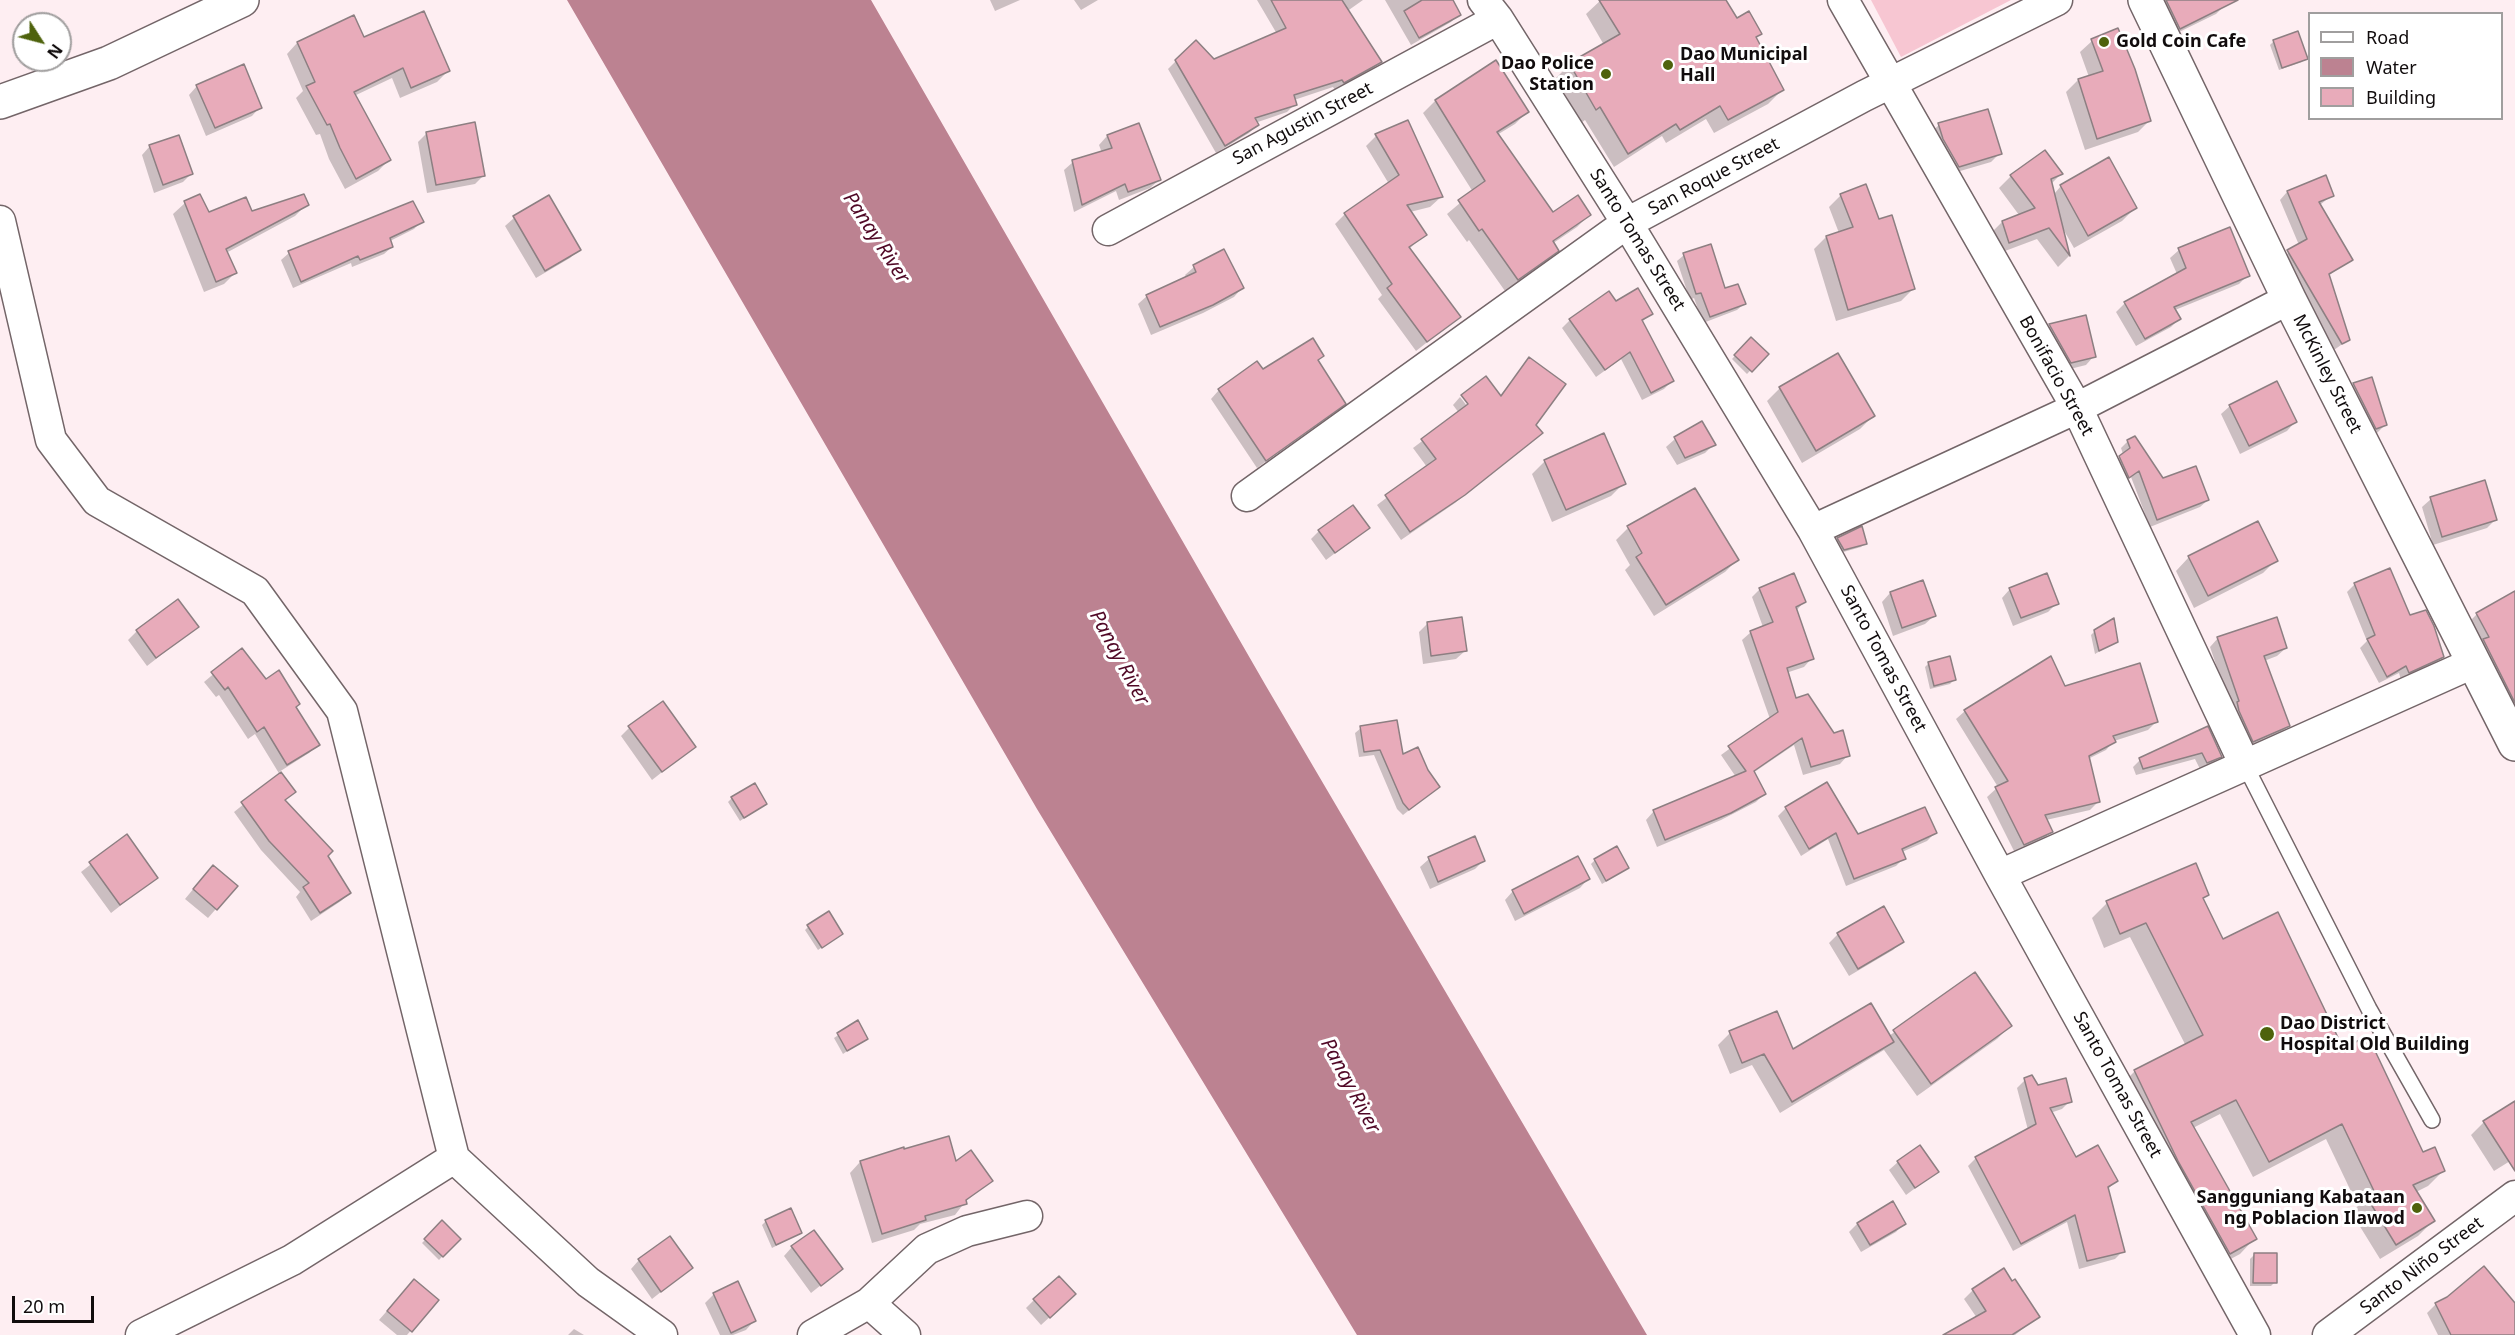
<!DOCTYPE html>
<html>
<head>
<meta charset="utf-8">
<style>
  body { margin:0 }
  #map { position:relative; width:2515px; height:1335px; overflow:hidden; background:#feeef2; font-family:"Noto Sans",sans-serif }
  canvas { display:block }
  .legend { position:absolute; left:2308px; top:12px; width:195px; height:108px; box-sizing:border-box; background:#fff; border:2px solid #a09e9e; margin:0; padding:8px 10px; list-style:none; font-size:18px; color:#110c0d }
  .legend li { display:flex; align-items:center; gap:12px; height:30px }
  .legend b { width:30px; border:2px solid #a09e9e }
  .north { position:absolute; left:12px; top:12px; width:60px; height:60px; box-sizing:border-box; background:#fff; border:2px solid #a09e9e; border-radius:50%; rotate:126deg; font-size:16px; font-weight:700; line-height:24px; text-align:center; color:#110c0d }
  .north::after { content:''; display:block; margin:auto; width:21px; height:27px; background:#4e620c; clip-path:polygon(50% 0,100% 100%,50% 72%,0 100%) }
  .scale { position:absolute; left:12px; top:1296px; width:82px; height:27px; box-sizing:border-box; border:3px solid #110c0d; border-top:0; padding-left:8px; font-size:18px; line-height:21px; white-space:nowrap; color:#110c0d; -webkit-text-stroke:4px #fff; paint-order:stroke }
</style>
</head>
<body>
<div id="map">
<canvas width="2515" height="1335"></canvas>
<ul class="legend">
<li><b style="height:8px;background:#fff"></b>Road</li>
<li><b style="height:16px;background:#bc8291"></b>Water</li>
<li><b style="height:16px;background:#e8abba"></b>Building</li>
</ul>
<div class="north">N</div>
<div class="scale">20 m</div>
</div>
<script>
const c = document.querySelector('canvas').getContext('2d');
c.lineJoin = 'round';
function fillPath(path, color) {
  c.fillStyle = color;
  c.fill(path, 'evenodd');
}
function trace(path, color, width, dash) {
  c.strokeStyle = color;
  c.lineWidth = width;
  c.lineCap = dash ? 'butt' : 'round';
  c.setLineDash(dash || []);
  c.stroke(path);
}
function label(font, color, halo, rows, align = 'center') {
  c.font = font + ' "Noto Sans",sans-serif';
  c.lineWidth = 6;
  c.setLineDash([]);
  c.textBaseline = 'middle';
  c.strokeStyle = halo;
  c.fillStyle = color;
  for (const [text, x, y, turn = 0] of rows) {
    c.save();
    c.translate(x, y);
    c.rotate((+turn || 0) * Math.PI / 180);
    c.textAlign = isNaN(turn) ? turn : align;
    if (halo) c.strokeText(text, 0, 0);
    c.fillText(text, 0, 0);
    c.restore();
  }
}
fillPath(new Path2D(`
  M1871,0H2011L1901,57Z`), '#f7c6d2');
fillPath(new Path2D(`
  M567,0H871L1266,686L1647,1335H1357L1037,809Z`), '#bc8291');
fillPath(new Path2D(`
  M990,0H1020L995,11Z
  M1074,0H1098L1081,10Z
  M1257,0H1363L1346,12L1380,62L1372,70L1335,90L1333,87L1294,100L1295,104L1287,112L1255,123L1257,125L1249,133L1216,153L1168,69L1176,61H1214L1277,34Z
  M1385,0H1451L1459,14L1451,22L1411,45Z
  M1601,0H1724L1736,21L1760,34L1755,39L1782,90L1768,104L1714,133L1706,119L1666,143L1662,136L1614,167L1585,120L1581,123L1556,78L1570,64L1604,45L1586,14Z
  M2153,0H2222L2225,5L2216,14L2171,36Z
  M354,17L364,39L448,71L437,82L400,98L392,78L354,96L389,160L378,171L345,189L329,159L320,134L316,135L296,98L303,91L287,54L297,43Z
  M2092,41L2150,120L2138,132L2085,150L2066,92L2078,80L2089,77L2080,52Z
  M2274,41L2306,58L2302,62L2279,70L2270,45Z
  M197,86L260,107L252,116L206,136L189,95Z
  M1435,101L1527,112L1515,124L1497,135L1552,214L1589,215L1577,227L1552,244L1557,250L1545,263L1505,291L1469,240L1467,242L1447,214L1473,192L1423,113Z
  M1939,125L2000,153L1991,162L1950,174L1930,133Z
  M426,134L484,175L475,184L427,193L418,142Z
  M1107,136L1159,180L1150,188L1119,200L1116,191L1074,212L1064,170L1073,162L1102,153L1099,145Z
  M1376,136L1441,197L1430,207L1410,212L1425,235L1409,249L1459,317L1416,351L1378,299L1382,295L1335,224L1345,214L1389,184L1366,146Z
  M150,146L191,174L183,182L154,193L142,155Z
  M2061,174L2051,184L2054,194L2061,186L2135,208L2122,221L2074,248L2062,227L2069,256L2058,267L2037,239L1997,254L1990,234L2002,222L2019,215L1999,188L2011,176Z
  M2325,177L2332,195L2320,205L2351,260L2328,276L2348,340L2334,350L2280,259L2299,245L2280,200L2287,192Z
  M1841,195L1913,289L1901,301L1836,321L1814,249L1826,237L1839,233L1829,207Z
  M548,197L579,249L570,258L536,278L505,226L514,218Z
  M185,203L208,214L251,213L307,204L295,216L226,253L235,273L224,284L204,292L173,214Z
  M422,221L414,229L390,241L392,247L384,254L352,267L351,263L293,288L281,260L289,253Z
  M2179,250L2248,275L2239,284L2175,310L2179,319L2171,327L2136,346L2116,312L2125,303L2177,274L2170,258Z
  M1684,255L1724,290L1744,304L1737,310L1703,323L1694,298L1690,300L1677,261Z
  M1194,267L1242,288L1234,297L1203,313L1151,335L1138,304L1147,296L1187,278L1185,275Z
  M1616,303L1651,313L1642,322L1672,381L1664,389L1642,400L1621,359L1596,377L1562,328L1570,320Z
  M2085,317L2094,356L2086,365L2062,371L2041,334L2050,326Z
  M1751,339L1766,354L1747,374L1732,359Z
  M1322,356L1317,362L1344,404L1257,468L1211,399L1219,390L1263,371Z
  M1529,359L1535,425L1541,433L1455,503L1401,540L1377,505L1427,467L1413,448L1459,413L1453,405L1460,397L1471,411L1499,397Z
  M2371,379L2385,425L2377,433L2367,436L2345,393L2353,384Z
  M1780,388L1873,416L1860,429L1802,463L1767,401Z
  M2230,406L2295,422L2287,431L2240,454L2221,414Z
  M1701,423L1714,444L1705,453L1677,465L1666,447L1675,439Z
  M2128,441L2163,480L2208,500L2200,507L2150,527L2131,477L2121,484L2112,464L2123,454L2121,448Z
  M1545,461L1624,483L1611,496L1552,522L1532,474Z
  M2431,499L2495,520L2487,528L2433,545L2422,507Z
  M1368,528L1326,560L1311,539L1319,531Z
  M1628,528L1737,560L1725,572L1654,616L1625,570L1630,565L1616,540Z
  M1838,539L1865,543L1861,547L1840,553L1834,543Z
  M2189,557L2276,560L2263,573L2194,608L2176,571Z
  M2355,584L2409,617L2442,657L2434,665L2401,680L2399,673L2379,683L2360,648L2367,641L2347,592Z
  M1760,589L1804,602L1796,611L1812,658L1804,667L1786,673L1795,700L1848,755L1840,764L1803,775L1794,745L1753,773L1764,794L1756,802L1721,820L1657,847L1646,820L1654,811L1736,777L1721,755L1770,719L1742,640L1751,632L1763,627L1752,597Z
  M2010,589L2057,603L2048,612L2013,626L2002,598Z
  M1890,593L1934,616L1925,624L1893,636L1882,602Z
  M2515,597V723L2470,621L2477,614Z
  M1428,623L1465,651L1456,659L1423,664L1419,632Z
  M197,627L147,666L128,640L137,631Z
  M2095,631L2117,641L2095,654L2091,635Z
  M2218,638L2286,648L2277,656L2264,661L2288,726L2280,734L2245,750L2210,647Z
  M242,650L266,681L295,708L318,744L309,753L279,772L294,791L284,801L326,856L350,893L341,901L311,921L296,897L300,892L261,850L234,812L280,775L255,734L248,739L219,695L216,697L204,682Z
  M2051,658L2065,688L2156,722L2148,730L2114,741L2106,750L2088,759L2098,802L2090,810L2046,820L2051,831L2043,840L2015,853L1987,797L1998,787L1956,719L1965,711Z
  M1929,663L1954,680L1950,684L1930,689L1925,667Z
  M629,728L694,747L652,780L621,736Z
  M1361,728L1426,770L1438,787L1403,815L1397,809L1374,755L1359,757L1355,733Z
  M2207,728L2220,756L2213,763L2200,769L2195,759L2136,775L2133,767L2140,760Z
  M1826,784L1857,836L1935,833L1927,841L1902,852L1904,858L1896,866L1846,886L1828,839L1801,856L1778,816L1786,808Z
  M732,798L765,804L740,821L728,802Z
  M127,836L156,878L111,913L81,872Z
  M1429,859L1484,860L1475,869L1430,889L1420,867Z
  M1595,860L1628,868L1602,884L1591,864Z
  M204,876L236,886L208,918L185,899Z
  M1588,879L1580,888L1515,921L1505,900L1513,891Z
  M2207,895L2202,900L2223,941L2342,1050L2422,1154L2443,1171L2428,1186L2416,1192L2433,1221L2418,1236L2380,1259L2351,1212L2358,1206L2326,1139L2253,1177L2220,1114L2193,1128L2255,1238L2240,1254L2214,1268L2119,1087L2135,1071L2186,1046L2130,937L2104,948L2092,918L2107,903Z
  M808,927L841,934L818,950L805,930Z
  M1838,934L1902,941L1893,950L1849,976L1829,943Z
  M1974,975L2010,1026L1997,1039L1917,1096L1884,1050L1780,1113L1752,1065L1730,1074L1718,1045L1730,1033L1776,1013L1792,1051L1889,1036Z
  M857,1022L866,1038L843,1054L834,1038Z
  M2025,1080L2070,1101L2062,1109L2050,1113L2075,1159L2116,1181L2107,1190L2123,1251L2115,1259L2079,1269L2067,1222L2013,1251L1968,1166L1976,1158L2028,1130L2017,1088Z
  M2515,1103V1158L2494,1171L2471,1135L2484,1122Z
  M903,1151L955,1163L991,1181L965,1202L955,1215L920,1224L914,1230L872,1243L850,1173L860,1162Z
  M1898,1162L1937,1172L1906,1195L1889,1170Z
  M1892,1203L1904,1223L1896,1232L1861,1252L1849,1232L1857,1224Z
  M766,1221L801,1233L772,1248L762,1225Z
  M442,1223L459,1239L439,1260L422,1243Z
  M792,1247L841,1269L811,1293L784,1256Z
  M2254,1255L2275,1282L2271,1286H2250V1259Z
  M639,1260L691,1268L652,1299L631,1269Z
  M406,1289L437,1300L407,1335H397L379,1320Z
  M1973,1290L2038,1317L2015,1335H1946L1977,1318L1964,1299Z
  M714,1294L754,1321L746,1330L733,1335H720L705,1303Z
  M1034,1300L1065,1303L1041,1325L1026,1308Z
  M2436,1304H2515V1335H2438L2427,1313Z
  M574,1329L584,1335H568Z`), '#0003');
const building = new Path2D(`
  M1271,0H1342L1382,62L1344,83L1342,80L1294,95L1297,105L1255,118L1259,125L1225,146L1175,60L1196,40L1214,59L1286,28Z
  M1422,0H1453L1461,15L1419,38L1404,11Z
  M1599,0H1726L1737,18L1749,11L1762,34L1756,37L1784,90L1728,120L1720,106L1680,130L1676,124L1628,154L1600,107L1596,110L1569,63L1620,34Z
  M2166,0H2238L2180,29Z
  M424,11L450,71L411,88L403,68L354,92L391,160L356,179L340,148L330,124L327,125L306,86L315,82L297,42L354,15L364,37Z
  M2118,28L2135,69L2151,121L2097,139L2078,79L2103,71L2091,39Z
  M2298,31L2308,59L2282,68L2273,40Z
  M1496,60L1529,112L1497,132L1553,212L1578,195L1591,215L1553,241L1559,251L1518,280L1482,229L1479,231L1458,200L1485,181L1435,100Z
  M244,64L262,108L215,128L196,85Z
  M1988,109L2002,154L1959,167L1943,139L1938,123Z
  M1408,120L1443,197L1407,205L1427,235L1409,247L1461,317L1427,342L1387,288L1392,284L1344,213L1399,175L1375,134Z
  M475,122L485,176L436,185L426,132Z
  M1139,123L1161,180L1128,192L1125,184L1082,205L1072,160L1112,148L1107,135Z
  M179,135L193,174L163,185L149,145Z
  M2045,150L2063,174L2051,179L2070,256L2049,228L2009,243L2002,221L2035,208L2010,175Z
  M2109,157L2137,208L2088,236L2060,185Z
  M2326,175L2334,196L2319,202L2353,260L2329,274L2350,340L2342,344L2287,250L2307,239L2287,191Z
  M1866,184L1879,219L1892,215L1915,289L1848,310L1826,236L1853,227L1840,194Z
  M200,194L209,212L246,197L252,211L304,194L309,205L226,249L237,273L216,282L184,201Z
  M549,195L581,250L545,271L513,216Z
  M413,201L424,222L390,238L393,247L360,260L358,256L301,282L288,251Z
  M2230,227L2250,276L2174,307L2181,319L2145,339L2124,302L2186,268L2178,248Z
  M1711,244L1725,288L1738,284L1746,304L1710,317L1701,293L1696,294L1683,253Z
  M1224,249L1244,288L1213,305L1160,327L1146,295L1196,272L1193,265Z
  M1638,288L1653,314L1642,320L1674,381L1651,393L1630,352L1605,370L1569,319L1609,291L1616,301Z
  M2086,315L2096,357L2071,363L2049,324Z
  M1751,337L1769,354L1752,372L1734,355Z
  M1313,338L1324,356L1318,360L1346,404L1266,461L1218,389L1257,361L1263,369Z
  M1838,353L1875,416L1816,451L1779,387Z
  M1529,357L1566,384L1536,425L1543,433L1465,495L1410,532L1385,495L1436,459L1421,439L1468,404L1461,395L1486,376L1501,396Z
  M2372,377L2387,425L2376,429L2353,383Z
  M2277,381L2297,422L2249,446L2229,405Z
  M1702,421L1716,445L1685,458L1674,437Z
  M1604,433L1626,484L1566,510L1544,460Z
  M2135,436L2163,478L2196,466L2209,500L2157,520L2139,471L2129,478L2119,456L2130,448L2127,440Z
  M2485,480L2497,520L2442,537L2430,497Z
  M1695,488L1739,560L1666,605L1636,557L1642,553L1627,526Z
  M1353,505L1370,528L1335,553L1318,530Z
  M2258,521L2278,561L2208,596L2188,556Z
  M1862,526L1867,544L1844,550L1837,538Z
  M2390,568L2410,615L2426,610L2434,626L2444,657L2409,673L2406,666L2387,677L2367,639L2375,635L2354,583Z
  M1794,573L1806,602L1796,607L1814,659L1787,668L1796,698L1808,694L1834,733L1843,730L1850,756L1811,767L1802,738L1754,771L1766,794L1731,813L1665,840L1653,810L1746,771L1728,746L1778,712L1750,631L1773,622L1759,588Z
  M2047,573L2059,604L2021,618L2009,588Z
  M1923,580L1936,616L1902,628L1890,592Z
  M2515,591V703L2483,639L2489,637L2476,613Z
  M178,599L199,627L156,658L136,630Z
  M1462,617L1467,651L1431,656L1427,622Z
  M2277,617L2287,648L2264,656L2290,726L2253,742L2239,711L2237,702L2239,701L2217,637Z
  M2114,618L2118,642L2099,651L2094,630Z
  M242,648L266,679L279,670L300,704L296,707L320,745L287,765L264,727L257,732L228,687L225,690L211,672Z
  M1950,656L1956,680L1934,686L1928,662Z
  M2051,656L2065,686L2140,663L2158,722L2113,736L2116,742L2089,756L2100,802L2045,815L2053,832L2024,845L1995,787L2008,781L1964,710Z
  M663,701L696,747L662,772L628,726Z
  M1397,720L1403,754L1418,747L1428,770L1440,787L1409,810L1403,803L1380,750L1364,752L1360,726Z
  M2208,726L2222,757L2207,763L2202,753L2143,769L2139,758Z
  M281,772L296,792L285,800L333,851L328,856L351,893L320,913L303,887L309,883L269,841L241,802Z
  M1827,782L1858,834L1925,807L1937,833L1902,849L1906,859L1854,879L1836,833L1809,849L1785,807Z
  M755,783L767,804L744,818L731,797Z
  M127,834L158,878L120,905L89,862Z
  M1475,836L1485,861L1438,882L1428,857Z
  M1617,846L1629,868L1606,881L1594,859Z
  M1578,856L1590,879L1524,914L1512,890Z
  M2196,863L2209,895L2203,898L2223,939L2278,912L2343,1048L2368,1036L2423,1152L2435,1147L2445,1171L2413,1185L2435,1221L2396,1245L2366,1196L2374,1191L2342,1124L2269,1162L2236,1100L2191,1122L2257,1239L2230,1254L2178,1161L2134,1070L2203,1035L2146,923L2120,934L2106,901Z
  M213,865L238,886L217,910L193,889Z
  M1884,906L1904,942L1858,969L1837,933Z
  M829,911L843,934L822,948L807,925Z
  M1975,972L2012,1026L1931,1084L1893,1030Z
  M1871,1003L1894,1042L1792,1102L1764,1054L1742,1063L1729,1031L1777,1011L1793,1049Z
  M858,1020L868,1039L847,1051L837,1033Z
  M2032,1075L2038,1085L2066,1078L2072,1102L2050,1108L2076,1157L2098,1145L2118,1181L2108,1187L2125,1252L2087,1261L2075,1215L2021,1244L1975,1157L2036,1124L2024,1078Z
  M2515,1101V1171L2483,1121Z
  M949,1136L956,1161L971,1150L993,1181L966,1200L967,1204L925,1216L926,1220L882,1234L860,1161L904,1147V1149Z
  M1920,1145L1939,1172L1915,1188L1897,1161Z
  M1893,1201L1906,1224L1870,1245L1857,1223Z
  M791,1208L802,1233L776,1245L765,1220Z
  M442,1220L461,1239L443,1257L424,1239Z
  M814,1230L843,1269L821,1286L791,1246Z
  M670,1236L693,1268L661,1292L638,1259Z
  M2254,1253H2277V1283H2253Z
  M2484,1266L2515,1303V1335H2451L2435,1303L2447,1297Z
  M2004,1268L2012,1281L2015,1279L2040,1317L2012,1335H1943L1986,1311L1972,1289Z
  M1059,1276L1076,1294L1050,1318L1033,1299Z
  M414,1279L439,1300L412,1332L387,1311Z
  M738,1281L756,1321L731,1333L713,1293Z`);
fillPath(building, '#e8abba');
trace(building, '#8d7f82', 1.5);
const service = new Path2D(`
  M2245,765L2369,1009L2432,1120`);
const minor = new Path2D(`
  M1483,0L1498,19L1627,223L1813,530L2000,875L2255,1335
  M1843,0L2077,408L2245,765
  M0,221L51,440L97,501L255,591L342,711L454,1158L588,1282L662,1335
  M1108,230L1498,19
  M1247,496L1627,223L1864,96L2057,0
  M1813,530L2077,408L2289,299
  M2000,875L2473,663
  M869,1303L927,1249L967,1231L1027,1216
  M141,1335L292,1260L454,1158
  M813,1335L869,1303L905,1335
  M2328,1335L2515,1196`);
const tertiary = new Path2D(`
  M2145,0L2289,299L2515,744
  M0,102L109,63L242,0`);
trace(service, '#736568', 18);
trace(minor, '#736568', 33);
trace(tertiary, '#736568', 36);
trace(service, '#fff', 15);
trace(minor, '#fff', 30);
trace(tertiary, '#fff', 33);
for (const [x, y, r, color] of [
  [2104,42,6,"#4e620c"],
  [1668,65,6,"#4e620c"],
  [1606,74,6,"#4e620c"],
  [2267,1034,8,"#4e620c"],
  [2417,1208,6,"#4e620c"]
]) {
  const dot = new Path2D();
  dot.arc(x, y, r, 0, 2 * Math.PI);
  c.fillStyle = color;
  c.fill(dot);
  trace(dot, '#fff', 2);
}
label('bold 18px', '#110c0d', '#fff', [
  ["Gold Coin Cafe",2116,42],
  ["Dao Municipal",1680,55],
  ["Hall",1680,76],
  ["Dao Police",1594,64,"right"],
  ["Station",1594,85,"right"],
  ["Dao District",2280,1024],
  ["Hospital Old Building",2280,1045],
  ["Sangguniang Kabataan",2405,1198,"right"],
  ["ng Poblacion Ilawod",2405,1219,"right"]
], 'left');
label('18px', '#110c0d', '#fff', [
  ["San Agustin Street",1303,124,-28],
  ["San Roque Street",1714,177,-28],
  ["Santo Tomas Street",1637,240,58],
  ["McKinley Street",2327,374,63],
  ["Bonifacio Street",2056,376,61],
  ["Santo Tomas Street",1883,659,62],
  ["Santo Tomas Street",2117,1085,61],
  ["Santo Niño Street",2422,1266,-37]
]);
label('italic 20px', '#500826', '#fff', [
  ["Panay River",876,238,57],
  ["Panay River",1119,658,62],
  ["Panay River",1350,1086,62]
]);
</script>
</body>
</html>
